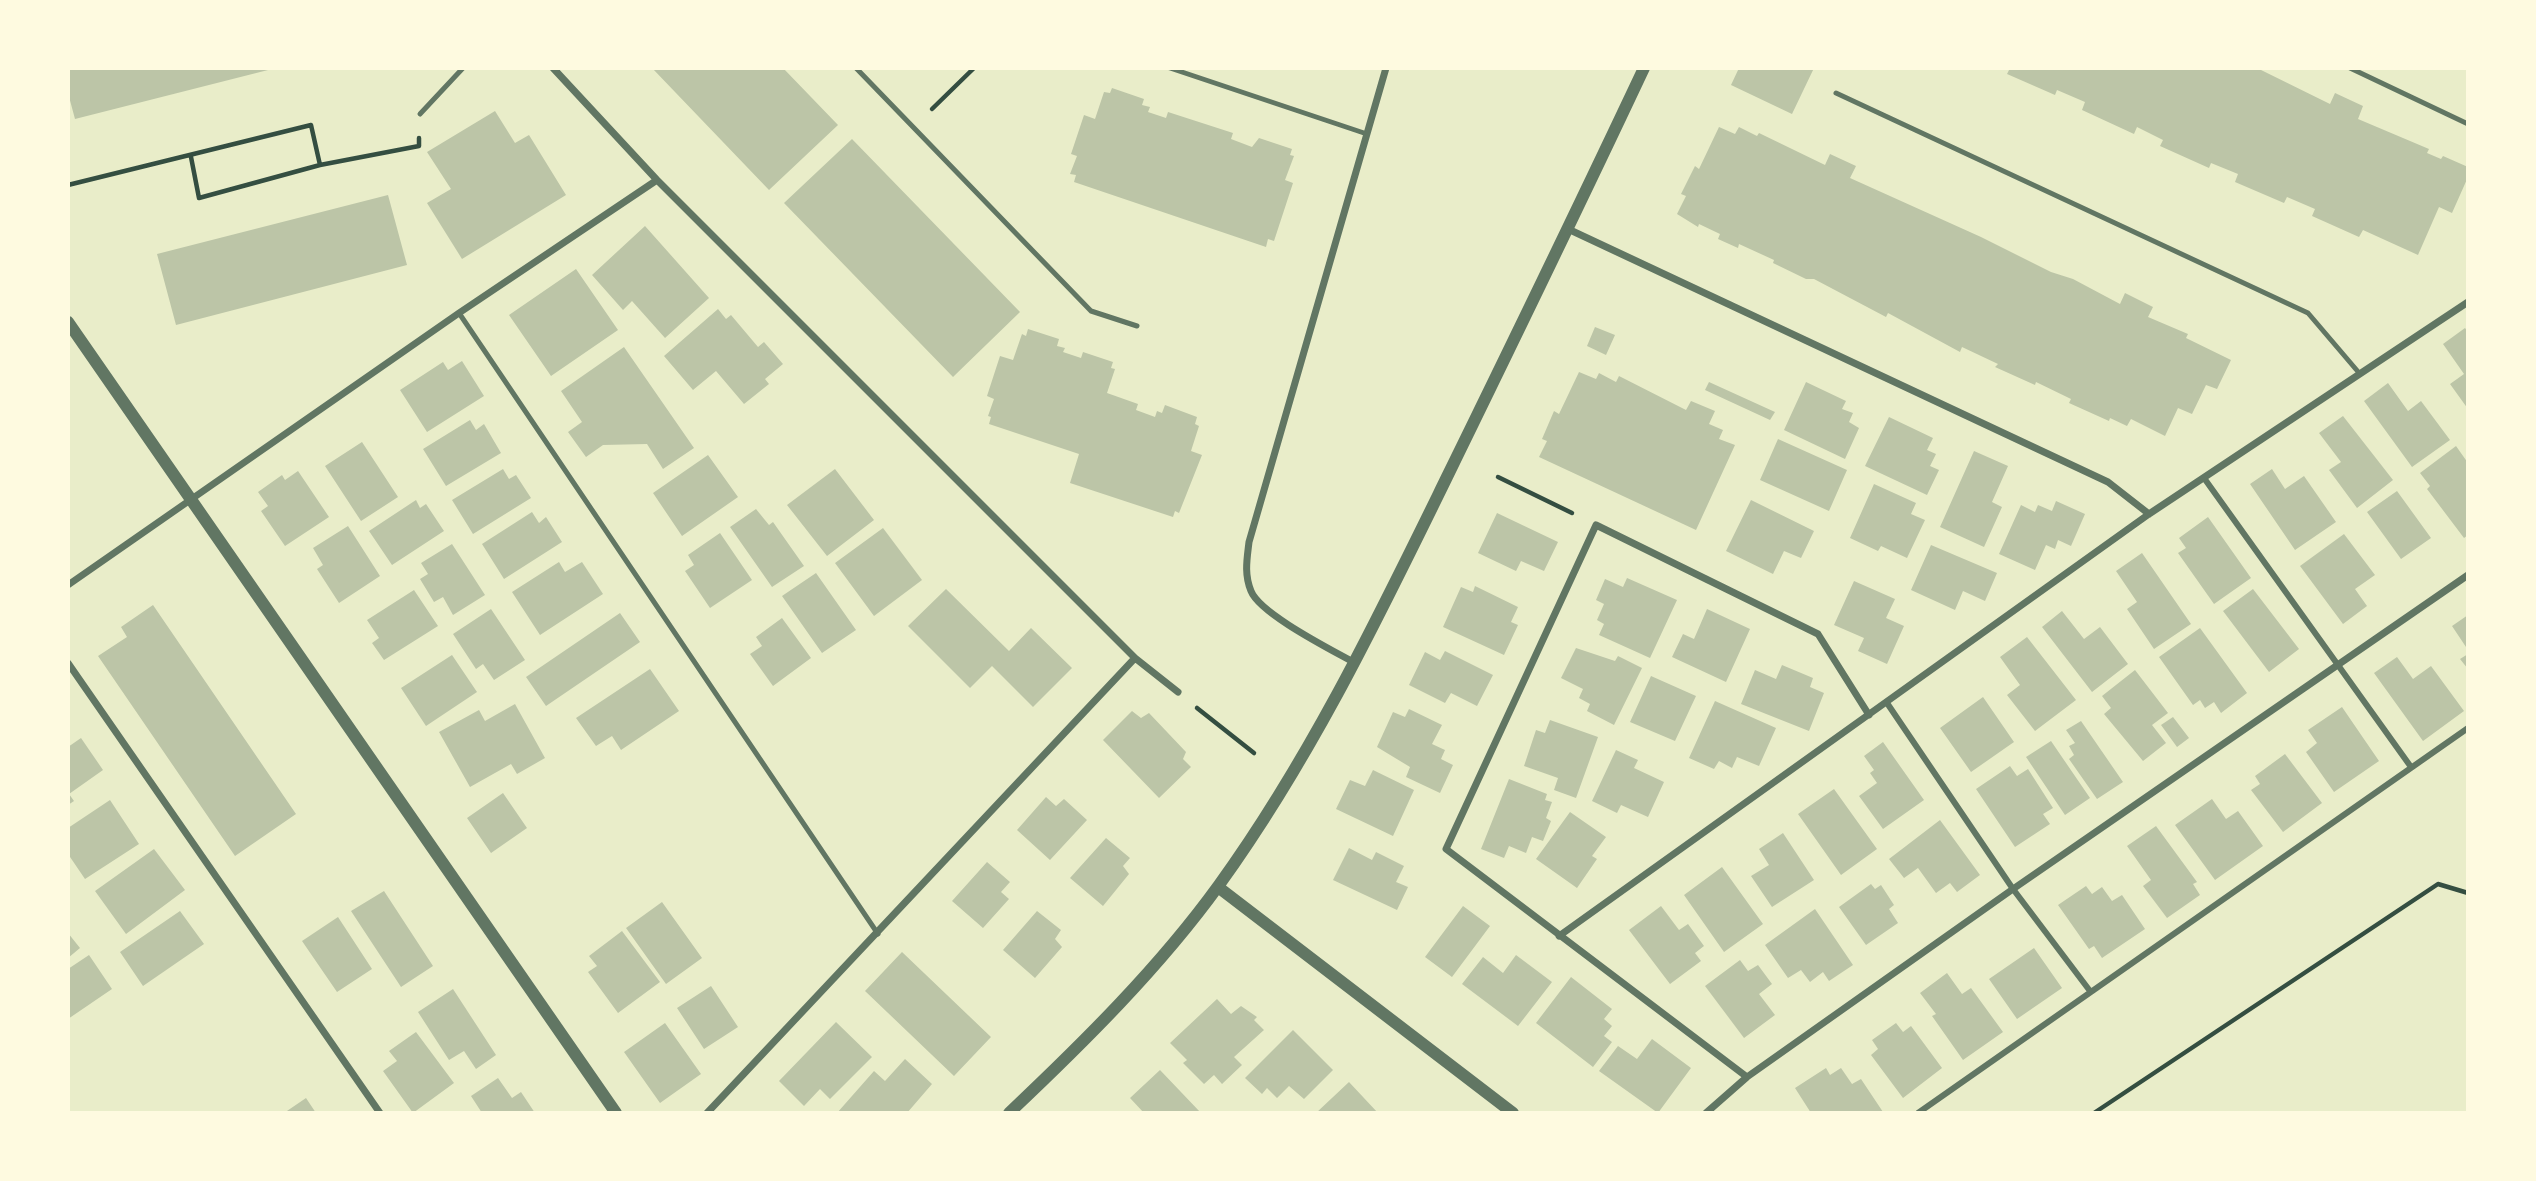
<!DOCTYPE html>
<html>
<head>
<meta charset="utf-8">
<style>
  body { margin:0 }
  #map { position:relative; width:2536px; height:1181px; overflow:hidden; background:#e9edc9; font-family:"Alegreya Sans",sans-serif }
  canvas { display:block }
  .frame { position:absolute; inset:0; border:70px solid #fefae0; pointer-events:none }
</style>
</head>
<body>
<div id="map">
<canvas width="2536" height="1181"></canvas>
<div class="frame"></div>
</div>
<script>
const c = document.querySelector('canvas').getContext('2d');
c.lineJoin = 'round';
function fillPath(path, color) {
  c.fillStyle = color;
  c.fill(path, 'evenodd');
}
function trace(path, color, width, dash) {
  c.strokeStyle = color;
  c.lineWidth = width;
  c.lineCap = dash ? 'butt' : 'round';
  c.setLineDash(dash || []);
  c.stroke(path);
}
fillPath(new Path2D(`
  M68,68H272V69L75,119L68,93Z
  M652,68H783L838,125L769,190Z
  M1739,68H1814L1792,114L1731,85Z
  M2010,68L2259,69L2330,104L2335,93L2363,106L2358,119L2429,149L2427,153L2441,159L2443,156L2468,167V177L2452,213L2439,207L2418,255L2363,230L2359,237L2312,216L2315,209L2287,197L2284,203L2235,182L2238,174L2211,163L2209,168L2160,146L2163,140L2137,127L2134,134L2082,110L2085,102L2057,90L2055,95L2007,74Z
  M1112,88L1144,99L1142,105L1150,107L1148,112L1166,118L1168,112L1233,133L1231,139L1252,147L1259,138L1292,149L1290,155L1294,156L1285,180L1293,183L1274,241L1268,239L1266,247L1074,182L1076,175L1070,174L1077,156L1071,154L1084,115L1095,119L1104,92L1110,93Z
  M495,111L515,143L529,135L566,195L462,259L427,203L451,189L427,152Z
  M1719,127L1735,134L1739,127L1757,136L1759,133L1825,165L1830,154L1856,166L1850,178L1981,237L2051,272L2073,279L2120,304L2125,293L2153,307L2148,317L2188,334L2186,338L2231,360L2217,389L2206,385L2192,414L2178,408L2165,436L2131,419L2127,426L2110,418L2109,421L2069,403L2071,399L2036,382L2035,385L1995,367L1998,364L1962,347L1960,352L1888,313L1886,317L1814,279H1806L1773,263L1774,260L1739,244L1738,248L1718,239L1720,234L1699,224L1698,227L1677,214L1686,196L1681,194L1695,166L1699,169Z
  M852,139L1020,312L953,377L784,203Z
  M388,195L407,265L176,325L157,254Z
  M645,226L709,298L665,338L632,301L623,310L592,275Z
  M576,269L618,330L551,376L509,315Z
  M718,309L726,319L731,315L758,347L764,342L783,364L765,379L769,384L744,404L716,371L693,390L664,356Z
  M1595,327L1615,335L1606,355L1587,346Z
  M2465,328L2468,332V409L2450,384L2464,374L2443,344Z
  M1028,329L1059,339L1057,346L1065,348L1063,352L1081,358L1083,352L1113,362L1111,368L1115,369L1107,393L1138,404L1136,410L1155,417L1157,411L1162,413L1165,405L1197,417L1195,424L1199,426L1191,451L1202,455L1179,513L1175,511L1173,517L1070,483L1079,454L989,424L991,417L988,416L994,399L987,396L1000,356L1013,360L1022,334L1026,336Z
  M624,347L694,448L663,469L647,444L603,445L586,457L568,432L582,422L561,391Z
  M462,361L484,396L427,432L400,390L443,362L448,370Z
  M1579,372L1596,379L1599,373L1616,382L1619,376L1686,410L1691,401L1715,411L1709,424L1723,430L1719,439L1735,445L1696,530L1539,457L1547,441L1542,439L1554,411L1559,414Z
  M1709,382L1775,412L1770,420L1705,390Z
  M1806,382L1846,401L1842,409L1853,413L1849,422L1859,428L1845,459L1784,430Z
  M2388,383L2408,411L2421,401L2450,440L2412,467L2364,401Z
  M2343,416L2393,480L2357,508L2329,470L2341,462L2319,433Z
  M1889,417L1933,438L1927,450L1936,454L1930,466L1939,470L1927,495L1865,466Z
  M470,420L476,430L484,424L501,453L446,486L423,449Z
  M1778,439L1847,470L1829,511L1760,480Z
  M362,442L398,497L361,521L325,466Z
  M2456,446L2468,463V535L2464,538L2427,489L2430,486L2420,473Z
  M1974,451L2008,466L1992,502L2002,507L1984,547L1940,527Z
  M708,455L738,497L682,536L653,493Z
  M503,469L509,479L516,475L531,498L473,534L452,500Z
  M835,469L874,520L827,556L787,505Z
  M2272,469L2285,489L2304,476L2336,522L2295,550L2250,484Z
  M298,471L329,517L285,546L261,511L268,506L258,492L282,475L285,480Z
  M1874,484L1916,503L1911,514L1925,520L1907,558L1881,546L1878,551L1850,538Z
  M2397,491L2431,538L2401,559L2367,512Z
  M416,500L420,508L426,504L444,531L392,565L369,531Z
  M1751,500L1814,531L1801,558L1784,551L1773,574L1726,551Z
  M2056,501L2085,514L2071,546L2058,540L2055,549L2046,545L2035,570L1999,554L2021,505L2035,512L2038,505L2052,511Z
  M756,509L769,525L773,522L804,566L772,587L730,527Z
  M532,512L539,523L546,517L562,542L504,579L482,544Z
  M1497,513L1558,542L1544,571L1521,561L1516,571L1478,553Z
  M2208,517L2251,578L2214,604L2178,553L2186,548L2179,538Z
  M348,526L380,576L339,603L317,569L323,565L313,548Z
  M883,528L922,580L874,616L835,563Z
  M720,533L752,580L710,608L685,571L694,565L688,555Z
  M2344,534L2375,575L2355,589L2367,606L2343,624L2300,566Z
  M452,544L485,595L453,615L443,597L434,602L420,579L428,574L421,563Z
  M1931,545L1997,573L1985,601L1963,591L1955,610L1911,590Z
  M2142,553L2191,624L2154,649L2127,609L2137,602L2116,571Z
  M559,562L565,572L582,562L603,594L540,635L512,592Z
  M816,573L856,630L822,653L782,596Z
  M1627,578L1677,600L1650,658L1599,635L1604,624L1597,620L1604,604L1596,600L1605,579L1623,587Z
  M1854,581L1895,599L1886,618L1904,626L1887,664L1858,651L1864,638L1834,625Z
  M1475,586L1518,607L1511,622L1518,625L1504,655L1443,627L1461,587L1473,592Z
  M946,589L1009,651L1031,628L1072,668L1033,707L992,666L970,688L908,626Z
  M2253,589L2299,649L2269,672L2223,611Z
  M414,590L438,626L384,660L372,643L379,638L367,620Z
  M153,605L296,814L235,856L98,656L127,637L121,627Z
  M491,609L525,660L494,680L483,664L476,669L453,634Z
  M1707,609L1750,629L1726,682L1672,657L1683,634L1694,639Z
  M2062,611L2084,639L2100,627L2128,664L2092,692L2042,627Z
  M620,613L640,642L546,706L526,677Z
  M2468,615V650L2452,626Z
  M782,618L811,658L773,686L750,654L762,646L756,637Z
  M2200,628L2247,693L2221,713L2214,702L2205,708L2200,700L2193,705L2159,657Z
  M2027,637L2076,700L2035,731L2007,695L2020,685L2000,657Z
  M1576,648L1615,661L1618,656L1642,668L1614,725L1587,711L1590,704L1579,698L1583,689L1561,678Z
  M1445,651L1493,675L1477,706L1451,693L1445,703L1409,685L1425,652L1440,660Z
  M2468,654V669L2460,659Z
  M452,655L477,692L426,726L401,688Z
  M2397,657L2413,679L2431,666L2464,711L2423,741L2374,673Z
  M1782,665L1813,678L1810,687L1824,693L1809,731L1741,704L1755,670L1776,679Z
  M650,669L679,711L621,750L612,736L596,746L576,718Z
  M2135,670L2168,713L2152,725L2166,743L2143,761L2104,714L2111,708L2102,696Z
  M1651,676L1696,696L1675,741L1630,722Z
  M1983,697L2014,742L1971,772L1940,728Z
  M1715,701L1776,728L1759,766L1737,757L1732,768L1719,761L1714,769L1689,758Z
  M515,704L545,758L517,774L511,764L470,787L439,732L479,710L485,721Z
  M2342,707L2379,761L2334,792L2306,752L2317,743L2308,730Z
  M1409,709L1442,725L1432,744L1445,750L1441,759L1453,765L1440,793L1406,777L1410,767L1377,747L1393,712L1405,717Z
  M1132,711L1141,718L1149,713L1186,752L1183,759L1191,767L1159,798L1103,740Z
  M2173,717L2189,738L2177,747L2161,725Z
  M1550,720L1598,737L1576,798L1554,790L1558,778L1524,766L1536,730L1545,733Z
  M2081,721L2123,782L2097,799L2069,759L2074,755L2069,746L2075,743L2066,730Z
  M81,738L103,770L69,794L74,801L68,805V747Z
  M2051,741L2090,798L2065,815L2026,757Z
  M1883,742L1924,800L1883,829L1859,796L1877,783L1870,773L1874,770L1864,756Z
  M1616,750L1638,760L1634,768L1664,782L1648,817L1621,805L1617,813L1592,801Z
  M2285,754L2322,803L2283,832L2251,790L2260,784L2255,776Z
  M2010,766L2017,776L2028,769L2053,808L2043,814L2050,824L2015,847L1976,789Z
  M1373,770L1414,790L1393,836L1336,809L1350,780L1365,786Z
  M1509,779L1547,794L1545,800L1552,802L1546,818L1551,821L1543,841L1532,837L1526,853L1509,846L1504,858L1481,849Z
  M1834,789L1877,849L1841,875L1798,814Z
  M503,793L527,828L491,853L467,818Z
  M1046,797L1056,806L1064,799L1087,820L1050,860L1017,830Z
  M2212,799L2226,819L2238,811L2263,846L2215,880L2175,825Z
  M110,800L139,844L85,879L68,854V828Z
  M1570,812L1606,837L1592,856L1597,859L1577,888L1536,859Z
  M1940,820L1980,875L1957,892L1950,883L1936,893L1918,868L1904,878L1889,859Z
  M2156,826L2197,882L2193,884L2200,895L2167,918L2143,886L2151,880L2127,846Z
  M1783,833L1814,880L1772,907L1751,876L1769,865L1759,849Z
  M1106,838L1130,858L1123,866L1129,874L1103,906L1070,878Z
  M1349,848L1372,860L1376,852L1404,866L1396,882L1408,887L1397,910L1333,880Z
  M154,849L185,890L126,934L95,891Z
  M987,862L1010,882L1001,892L1009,899L983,928L952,901Z
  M1722,867L1763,924L1724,952L1684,895Z
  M1871,884L1875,889L1881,885L1894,905L1889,909L1898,923L1866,945L1839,907Z
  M2086,886L2092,894L2102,887L2112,901L2122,895L2145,929L2102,958L2094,946L2089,949L2058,905Z
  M384,891L433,966L401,987L351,911Z
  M662,902L702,958L666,984L626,928Z
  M1463,906L1490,926L1452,977L1425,957Z
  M1661,906L1679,930L1688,924L1704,946L1695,953L1701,961L1670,984L1629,930Z
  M1815,909L1853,965L1829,981L1823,972L1810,982L1801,970L1788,978L1765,945Z
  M180,911L204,944L143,986L120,952Z
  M1037,911L1061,930L1055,939L1062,947L1035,978L1003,950Z
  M338,917L372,969L337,992L302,941Z
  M622,931L660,982L618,1013L588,972L597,966L589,956Z
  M68,933L80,948L68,958Z
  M2034,948L2062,988L2017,1019L1989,979Z
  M902,952L991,1037L954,1076L865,991Z
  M89,955L112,989L68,1019V969Z
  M1516,955L1552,982L1518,1026L1462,984L1483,957L1503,973Z
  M1740,960L1748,971L1758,965L1772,984L1759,994L1775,1015L1744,1038L1705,986Z
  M1947,973L1962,994L1971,988L2003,1032L1963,1060L1932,1016L1936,1014L1920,993Z
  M1571,977L1612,1009L1604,1019L1612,1026L1604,1036L1612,1042L1593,1067L1536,1023Z
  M711,986L738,1027L704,1049L677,1008Z
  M453,989L496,1055L476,1069L464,1051L449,1060L418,1012Z
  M1217,999L1231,1014L1241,1006L1257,1017L1254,1020L1264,1030L1234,1057L1242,1065L1222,1084L1214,1075L1204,1084L1183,1063L1187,1060L1170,1043Z
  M836,1022L872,1057L830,1099L820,1089L804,1106L779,1081Z
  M665,1023L701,1074L660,1103L624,1052Z
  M1896,1023L1903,1032L1911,1026L1942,1068L1903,1098L1871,1055L1878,1049L1872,1040Z
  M1293,1030L1333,1070L1304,1099L1289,1086L1277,1098L1267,1088L1262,1094L1245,1078Z
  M416,1032L454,1083L413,1113L383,1071L397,1061L389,1051Z
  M1652,1039L1691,1068L1658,1113L1599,1071L1618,1046L1637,1059Z
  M905,1059L932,1084L907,1113H837L874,1071L885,1081Z
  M1826,1068L1830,1075L1841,1068L1852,1084L1861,1079L1883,1112L1811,1113L1795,1088Z
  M1160,1070L1201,1113H1144L1130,1098Z
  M498,1078L512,1098L521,1092L535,1113H482L471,1096Z
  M1349,1082L1378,1113H1316Z
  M306,1098L316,1113H284Z`), '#bcc5a7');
trace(new Path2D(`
  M932,109L974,68
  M191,157L199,198L320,165
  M68,185L311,125L320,165L419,146V138
  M1498,477L1572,513
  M1197,708L1254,753
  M2094,1113L2438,884L2468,893`), '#344e41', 4.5);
trace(new Path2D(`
  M856,68L1091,311L1137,326
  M1170,68L1367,134
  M2350,68L2468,124
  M1836,93L2308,313L2360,374
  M420,114L463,68
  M459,313L878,934`), '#617663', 5);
trace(new Path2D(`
  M2204,478L2411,767
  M1887,703L2013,889L2090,991
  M1918,1113L2468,728`), '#617663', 6);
trace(new Path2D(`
  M553,68L657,180L1135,658L1178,692
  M1568,229L2108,482L2149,514
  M68,585L459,313L657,180
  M68,663L380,1113
  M1355,663C1332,650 1260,614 1251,591C1244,574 1247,559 1249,542L1386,68
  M1559,936L2149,514L2468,302
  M1747,1077L1446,849L1596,525L1818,634L1869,715
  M707,1113L1135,658
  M1706,1113L1747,1077L2013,889L2468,575`), '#617663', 7);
trace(new Path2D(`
  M68,322L616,1113
  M1218,887L1513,1113
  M1009,1113C1083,1043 1159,968 1219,885C1310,759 1377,620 1445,481C1512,344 1579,206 1644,68`), '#617663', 12);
</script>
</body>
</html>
